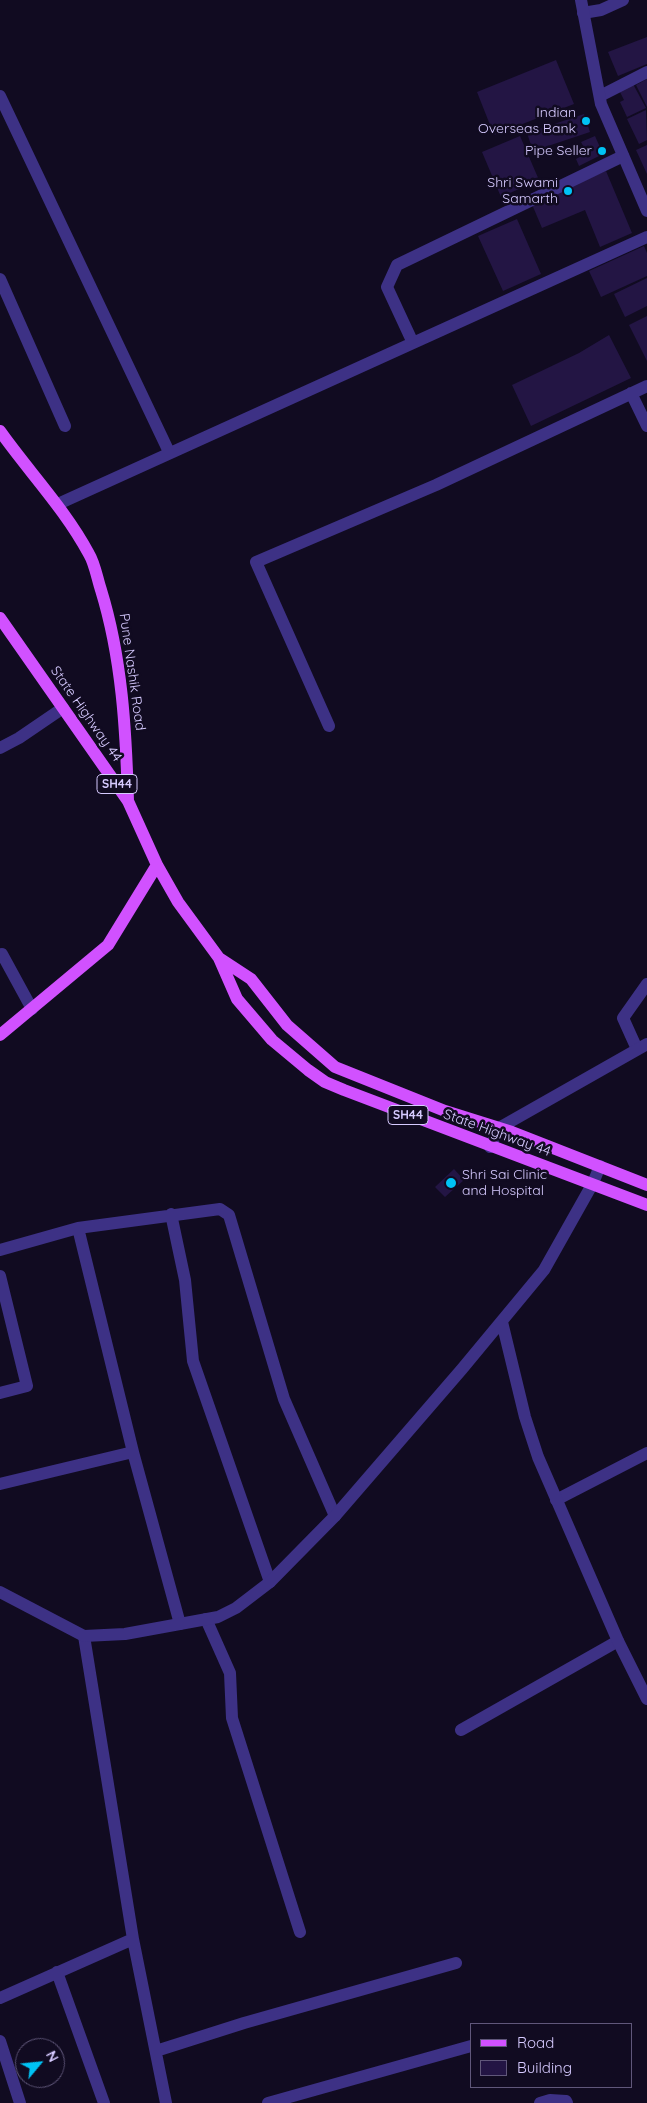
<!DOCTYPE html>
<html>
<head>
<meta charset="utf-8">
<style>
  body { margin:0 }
  #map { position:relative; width:647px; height:2103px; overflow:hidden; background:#110b21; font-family:Quicksand,sans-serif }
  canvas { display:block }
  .legend { position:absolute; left:470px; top:2023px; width:162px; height:65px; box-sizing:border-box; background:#110b21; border:1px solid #60577a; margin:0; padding:6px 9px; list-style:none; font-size:15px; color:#d6caff }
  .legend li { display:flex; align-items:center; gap:10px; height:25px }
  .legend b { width:25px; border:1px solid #60577a }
  .north { position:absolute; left:15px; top:2038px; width:50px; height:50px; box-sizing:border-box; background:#110b21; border:1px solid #60577a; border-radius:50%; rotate:62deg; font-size:14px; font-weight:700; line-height:20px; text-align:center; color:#d6caff }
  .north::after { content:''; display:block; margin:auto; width:18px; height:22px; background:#00c3f5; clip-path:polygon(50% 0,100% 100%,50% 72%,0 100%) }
</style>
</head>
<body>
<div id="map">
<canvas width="647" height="2103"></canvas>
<ul class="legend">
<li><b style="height:6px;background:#d151ff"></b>Road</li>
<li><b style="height:14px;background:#231544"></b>Building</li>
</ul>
<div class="north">N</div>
</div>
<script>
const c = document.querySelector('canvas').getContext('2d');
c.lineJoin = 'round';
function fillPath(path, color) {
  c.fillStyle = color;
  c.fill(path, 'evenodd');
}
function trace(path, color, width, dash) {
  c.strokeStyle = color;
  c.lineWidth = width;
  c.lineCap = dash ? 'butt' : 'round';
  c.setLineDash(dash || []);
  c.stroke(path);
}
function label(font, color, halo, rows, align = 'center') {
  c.font = font + ' Quicksand,sans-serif';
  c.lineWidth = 5;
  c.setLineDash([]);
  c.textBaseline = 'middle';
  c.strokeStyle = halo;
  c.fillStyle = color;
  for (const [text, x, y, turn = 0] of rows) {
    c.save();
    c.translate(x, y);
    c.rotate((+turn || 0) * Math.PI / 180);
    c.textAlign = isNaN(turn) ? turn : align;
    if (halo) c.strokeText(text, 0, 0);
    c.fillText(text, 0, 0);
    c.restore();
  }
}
fillPath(new Path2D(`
  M647,37V64L618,76L608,52Z
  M556,60L574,104L494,135L477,92Z
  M647,79V107L636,85Z
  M633,84L646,108L627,117L620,102L624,100L619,90Z
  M646,110L647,140L639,144L627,119Z
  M584,114L590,132L533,151L527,133Z
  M520,136L539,180L501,197L482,152Z
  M595,136L603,154L579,166L576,159L587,153L581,142Z
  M647,145V174L636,150Z
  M606,171L632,233L600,247L585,210L542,228L531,202Z
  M517,219L541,274L503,291L478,236Z
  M644,246L647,253V276L601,297L589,271Z
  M647,278V306L625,317L614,294Z
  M647,316V361L629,325Z
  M609,335L631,378L531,426L512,385L579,353Z
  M454,1169L464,1180L445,1197L435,1187Z`), '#231544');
trace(new Path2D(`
  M583,13L601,10L623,0
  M0,96L169,452
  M600,96L647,72
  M623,156L397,265L387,287L413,343L647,237
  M0,279L65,426
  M631,393L647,426
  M58,504L413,343
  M329,726L256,562L436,485L647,386
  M0,748L19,738L63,708
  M0,955L2,954L32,1009
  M637,1049L623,1018L647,984
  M171,1214L185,1280L193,1361L270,1582
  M78,1228L133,1452L180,1624
  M0,1250L78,1228L220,1209L229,1215L284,1399L335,1516
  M0,1276L27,1386L0,1393
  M0,1484L133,1452
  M556,1500L647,1453
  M206,1619L230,1673L232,1718L300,1932
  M84,1636L133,1939L166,2103
  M461,1730L618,1641
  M57,1972L104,2103
  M0,1998L133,1939
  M0,2041L20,2103
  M156,2051L244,2023L456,1963
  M268,2103L471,2046
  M540,2103L550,2100L566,2101L567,2103`), '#3d3185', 12);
trace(new Path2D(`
  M581,0L601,104L647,211
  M490,1147L499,1128L647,1044
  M502,1322L525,1417L538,1457L618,1641L647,1699
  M0,1592L84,1636L125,1634L218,1617L236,1608L270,1582L335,1516L462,1369L544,1270L593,1183L600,1166`), '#3d3185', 12);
trace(new Path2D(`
  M0,431C29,472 65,509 89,554C95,564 97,578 101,590C122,658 126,730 128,801
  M0,618L128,801L157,865L178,902L219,958L237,999L272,1040L308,1070L325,1082L344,1090L647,1205
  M219,958L251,979L287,1025L335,1067L445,1111L512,1132L647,1185
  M0,1035L108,945L157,865`), '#d151ff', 12);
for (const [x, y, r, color] of [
  [586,121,5,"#00c3f5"],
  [602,151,5,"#00c3f5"],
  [568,191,5,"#00c3f5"],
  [451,1183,6,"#00c3f5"]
]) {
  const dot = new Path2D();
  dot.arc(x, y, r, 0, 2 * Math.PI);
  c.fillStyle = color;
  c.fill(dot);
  trace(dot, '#110b21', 2);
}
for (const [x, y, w] of [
  [117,784,40],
  [408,1115,40]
]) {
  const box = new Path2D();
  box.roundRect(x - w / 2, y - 9.5, w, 19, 4);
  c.fillStyle = '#110b21';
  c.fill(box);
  trace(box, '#d6caff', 1);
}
label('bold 12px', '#d6caff', null, [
  ["SH44",117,784],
  ["SH44",408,1115]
]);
label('14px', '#d6caff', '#110b21', [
  ["Indian",576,113],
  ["Overseas Bank",576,129],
  ["Pipe Seller",592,151],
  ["Shri Swami",558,183],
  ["Samarth",558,199],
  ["Shri Sai Clinic",462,1175,"left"],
  ["and Hospital",462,1191,"left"]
], 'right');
label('14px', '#d6caff', '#110b21', [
  ["Pune Nashik Road",132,672,82],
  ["State Highway 44",86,714,55],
  ["State Highway 44",497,1133,20]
]);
</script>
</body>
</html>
